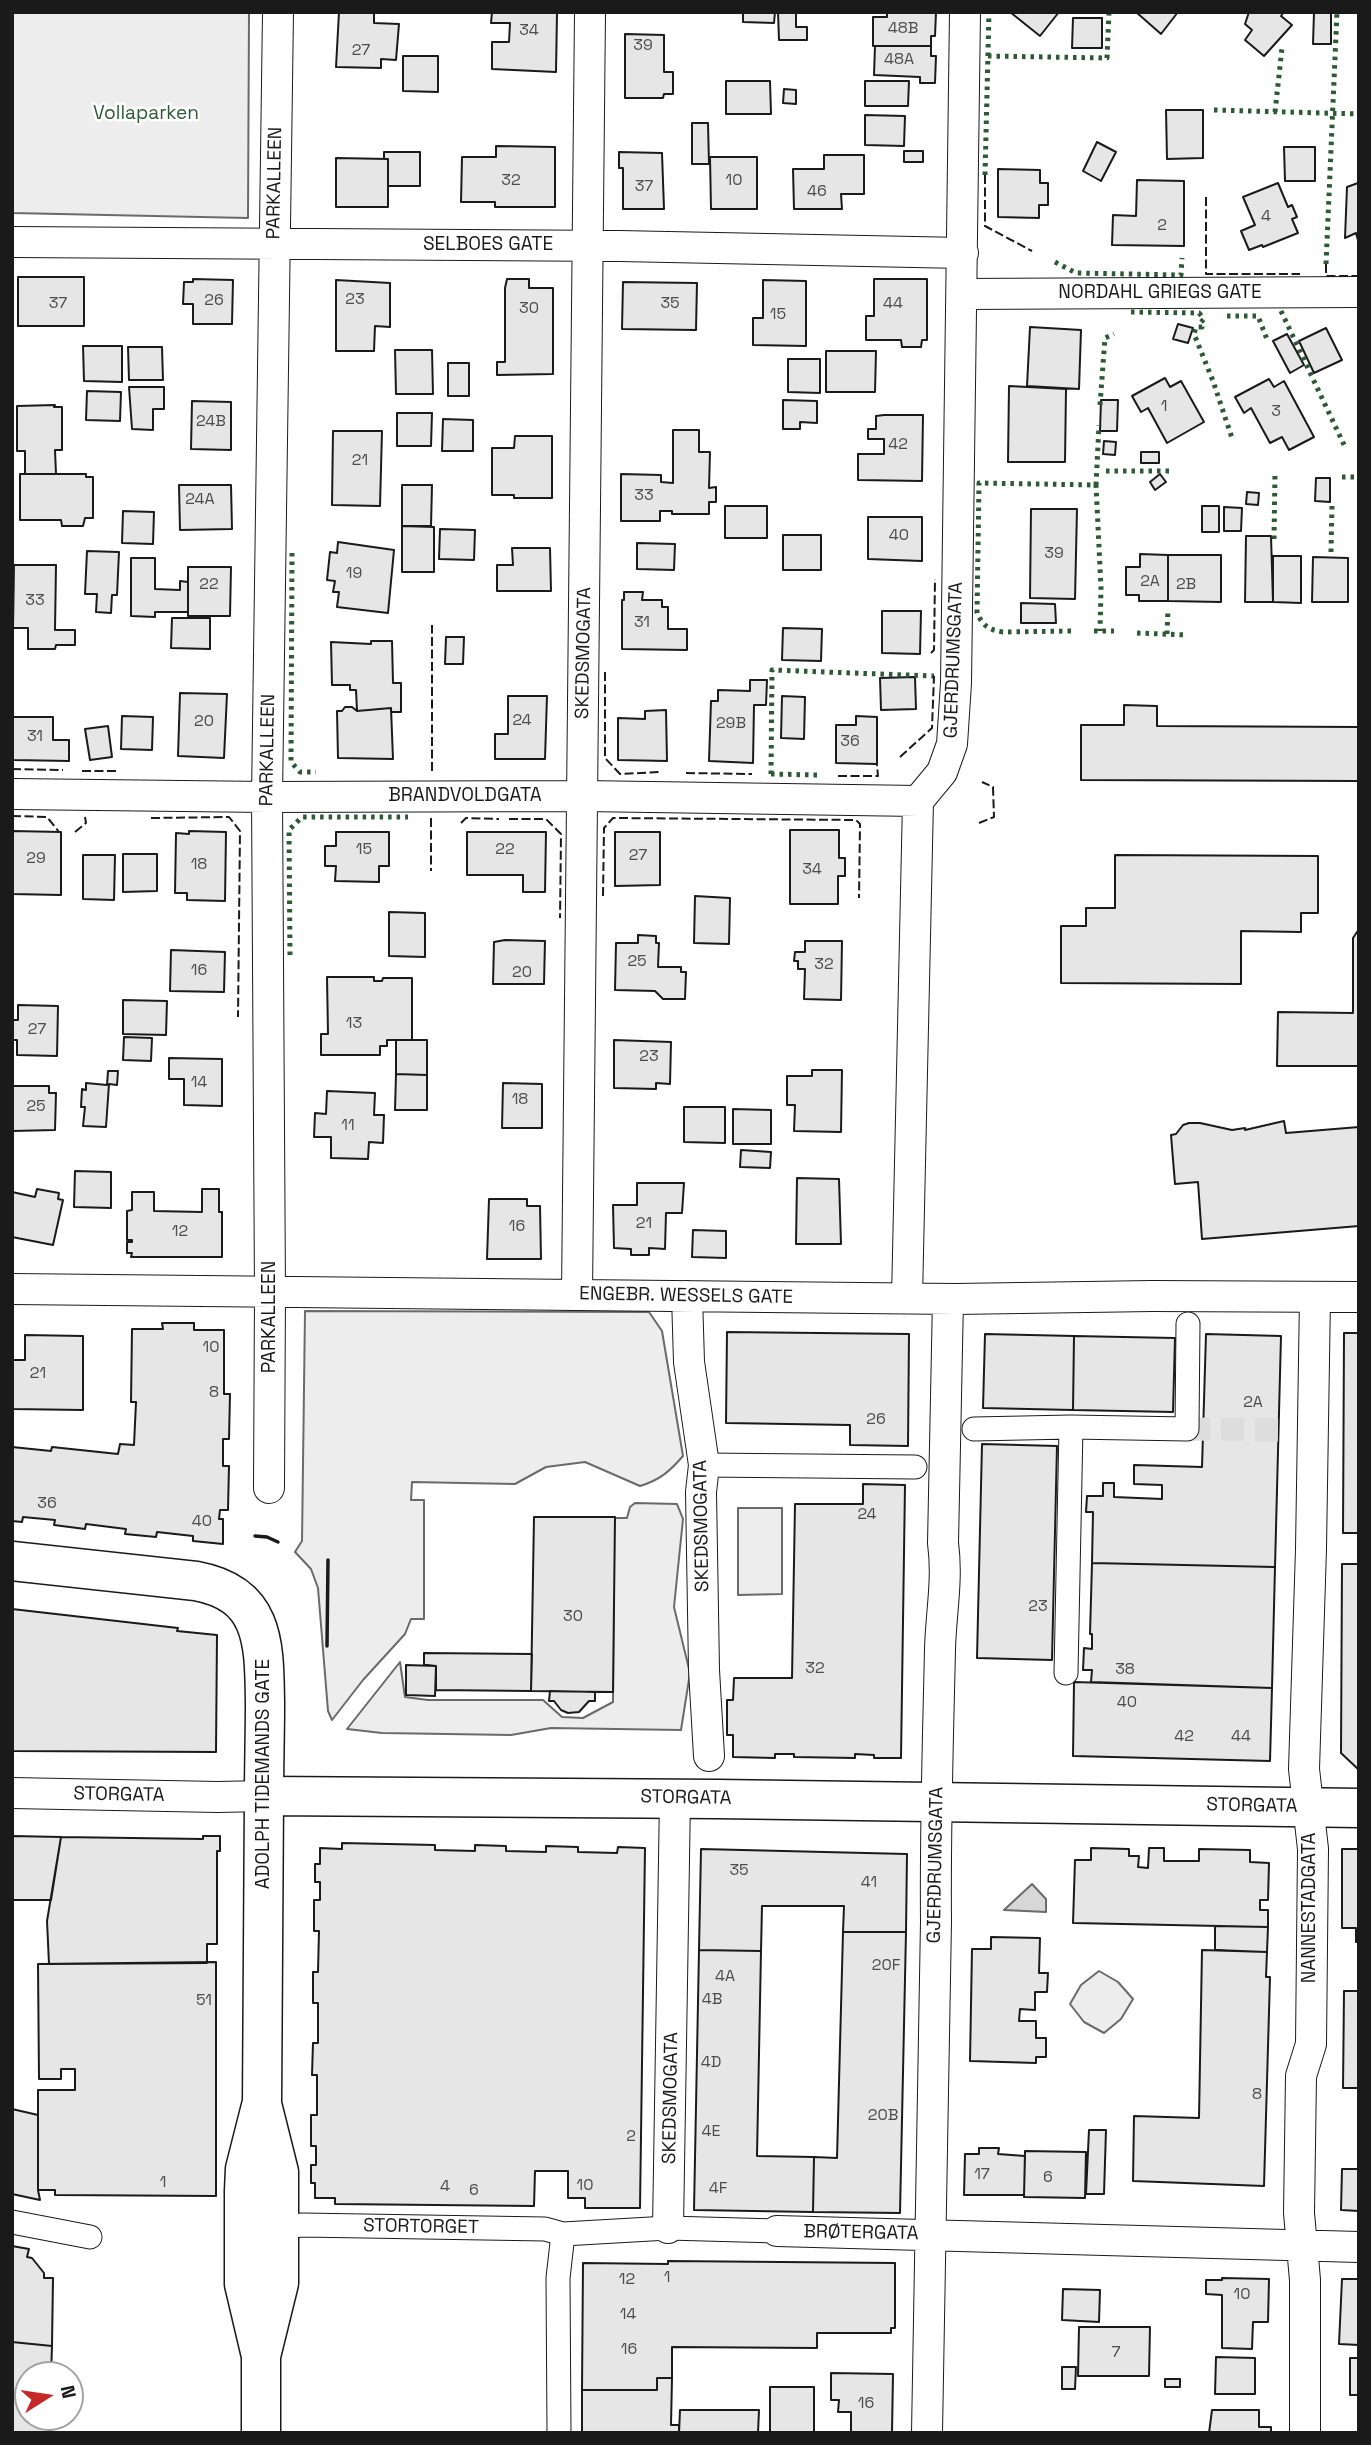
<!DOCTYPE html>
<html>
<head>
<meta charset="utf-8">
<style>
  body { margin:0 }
  #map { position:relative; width:1371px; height:2445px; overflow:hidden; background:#fff; font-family:"Space Grotesk",sans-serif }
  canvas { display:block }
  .frame { position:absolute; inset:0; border:14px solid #1a1a1a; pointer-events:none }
  .north { position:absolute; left:14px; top:2361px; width:70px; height:70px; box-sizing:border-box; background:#fff; border:2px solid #a3a3a3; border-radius:50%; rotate:78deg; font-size:19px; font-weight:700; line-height:28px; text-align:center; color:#1a1a1a }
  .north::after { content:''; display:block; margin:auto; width:24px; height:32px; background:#c62828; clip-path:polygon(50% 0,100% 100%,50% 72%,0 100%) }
</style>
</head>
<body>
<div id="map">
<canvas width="1371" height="2445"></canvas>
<div class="frame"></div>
<div class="north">N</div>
</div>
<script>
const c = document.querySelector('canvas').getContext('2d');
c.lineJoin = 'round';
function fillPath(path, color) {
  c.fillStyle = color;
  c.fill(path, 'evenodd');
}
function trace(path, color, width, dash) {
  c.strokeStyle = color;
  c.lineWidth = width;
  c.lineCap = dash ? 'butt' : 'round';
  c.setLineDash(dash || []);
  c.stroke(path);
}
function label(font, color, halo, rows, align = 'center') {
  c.font = font + ' "Space Grotesk",sans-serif';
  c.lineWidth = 5;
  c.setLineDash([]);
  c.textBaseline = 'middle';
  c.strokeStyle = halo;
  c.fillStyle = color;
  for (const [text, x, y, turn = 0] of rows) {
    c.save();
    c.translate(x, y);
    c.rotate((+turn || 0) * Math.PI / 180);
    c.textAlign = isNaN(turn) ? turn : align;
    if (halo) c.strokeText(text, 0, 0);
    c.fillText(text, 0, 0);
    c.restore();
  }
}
const green = new Path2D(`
  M12,12H249L248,218L12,213Z
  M305,1311L649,1312L662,1331L683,1456C670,1471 660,1480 640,1486L585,1462L546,1467L515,1484L412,1482L411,1500H424V1619H411L405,1634L363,1680L332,1720L328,1711L318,1588L311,1569L295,1552L302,1541Z
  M635,1503L677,1504L683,1519L674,1607L690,1673L681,1730L551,1728L511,1735L382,1733L347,1729L400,1662L405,1697L428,1700H543L562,1717L583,1718L613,1702L614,1518H627L630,1507Z
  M738,1508H782V1594L738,1595Z
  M1099,1971L1118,1982L1133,1999L1121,2019L1104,2033L1084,2022L1070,2004L1081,1985Z`);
fillPath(green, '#ededed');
trace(green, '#6a6a6a', 2);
const water = new Path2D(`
  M1032,1884L1046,1899V1912L1004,1910Z`);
fillPath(water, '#d7d7d7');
trace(water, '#6a6a6a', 2);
const building = new Path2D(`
  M339,12H374V23L399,24L396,60L381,59V68L336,67Z
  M492,12L557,13L556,72L492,69V42H509L510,23H491Z
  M743,12H775L774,23L743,22Z
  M778,12H796V27H807V40H779Z
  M901,12H936L935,36H931V46H873V17H887V13Z
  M1010,12H1059L1040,36Z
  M1136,12H1178L1161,34Z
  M1249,12H1284L1281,16L1292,25L1264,56L1245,40L1252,30L1245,24Z
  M1314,12H1331V44H1313Z
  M1073,18H1102V48H1072Z
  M625,34L664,35V72H673V94H664L663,98H625Z
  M875,46H931V56H936L935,83H920V77L874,75Z
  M403,56H438V92L403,91Z
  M726,81H770L771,114H726Z
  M865,81H909L908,106H865Z
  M784,89L796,90V104L783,103Z
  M1166,110H1203V158L1167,159Z
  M865,115L905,116L904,146L865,145Z
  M692,123H708L709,164H692Z
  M1097,142L1116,152L1101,181L1083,171Z
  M496,146L555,147V207H495V202H461L462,157H496Z
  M1284,147H1315V181H1285Z
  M904,151H923V162H904Z
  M384,152H420V186H388V159H384Z
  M619,152L662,153L664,209H623V168H619Z
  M824,155H864V194H841L842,209H794L793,169H824Z
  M710,157H757V209H711Z
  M336,158L388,159V207H336Z
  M998,169L1040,170V183H1048V205H1039V218L998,217Z
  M1137,180L1184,181V246L1112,245L1113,215L1136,216Z
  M1278,183L1288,207L1292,205L1297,217L1292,219L1298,233L1263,247L1262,245L1249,250L1241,231L1255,225L1243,197Z
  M1358,183L1359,185V244L1356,233L1345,238L1347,187Z
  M18,277H84V326H18Z
  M193,279L233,280L232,324H193V304H183L184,282H193Z
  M507,279H529V288H553V374L497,375V362H505V288Z
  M874,279H927V340H922L921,347H902L901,340H866V316H874Z
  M336,280L390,283V327L375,326L374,351H336Z
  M763,280L806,281V346L753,345V318H763Z
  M623,282L697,283L696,330L622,329Z
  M1178,324L1193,328L1188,343L1173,339Z
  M1030,327L1081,330L1079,389L1027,386Z
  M1326,328L1342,360L1314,373L1299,341Z
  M1287,334L1304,365L1290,373L1273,341Z
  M83,346H122V382L84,381Z
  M128,347H162L163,380H129Z
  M395,350H432L433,394H396Z
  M826,351H876L875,392H826Z
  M788,359H820V393L788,392Z
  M448,363H469V396H448Z
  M1165,378L1170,387L1181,381L1204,422L1167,443L1148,408L1141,412L1132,396Z
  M1269,379L1274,387L1284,381L1314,437L1289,450L1282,437L1270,443L1251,408L1244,413L1235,397Z
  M1009,386L1066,389L1065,462H1008Z
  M129,387H164V409H153V430L132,429Z
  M87,391L121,392L120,421L86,420Z
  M783,400L817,401V423L800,422V429H783Z
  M1101,400H1118L1117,431H1100Z
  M192,401L231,402V450L191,449Z
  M55,405L54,407H62V450H55L56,474H25V451H17V406Z
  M397,413H432L431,446H397Z
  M884,415H923L922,481L858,480V454H884V439H868V429H876V416Z
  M443,419L473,420V451H442Z
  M673,430H699V452H710L709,488L716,487V502H709V514H672V511H660V521H621V474L661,475V482L673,483Z
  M333,431H382L380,506L332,505Z
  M515,436H552V498H514V495H492V448H514Z
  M1104,441L1116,442L1115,455L1103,454Z
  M1141,452H1159V463H1141Z
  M20,474H86V477H93V518H85L83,526H62L61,520H20Z
  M1160,474L1166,482L1155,490L1150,482Z
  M1316,478H1330V502L1315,501Z
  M179,485H231L232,529L180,530Z
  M402,485H432L431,526H402Z
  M1247,492L1259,493L1258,505L1246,504Z
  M725,506H767V538H725Z
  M1202,506H1219V532H1202Z
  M1224,507L1242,508L1241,531H1224Z
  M1031,509H1077L1075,599L1030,598Z
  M123,511L154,512L153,544L122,543Z
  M868,517H922V561L868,559Z
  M402,526L434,527V572H402Z
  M440,529L475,530L474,560L439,559Z
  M783,535H821V570H783Z
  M1246,536H1271L1273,602H1245Z
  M338,542L394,550L388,613L337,607L339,592H333L335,581L327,580L330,552L337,553Z
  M637,543L675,544L674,570L637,569Z
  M512,548H550L551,591H497V565H513Z
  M87,551L119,552L117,595H112L111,613L96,612L97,594H85Z
  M1140,554L1168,555V601H1139V595H1126V567H1140Z
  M1168,555H1221V602L1168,601Z
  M1273,556H1301V603L1273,602Z
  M1313,557L1348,558V602H1312Z
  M131,558H155V589L180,590V581L188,582V612H155V617L131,616Z
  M14,565H56L55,630H75V645H56L55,649H28V628H13Z
  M188,567H231L230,616H188Z
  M624,592H643L642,600H662V607H668V629H687V650L622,649V600H624Z
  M1021,603L1055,604L1056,623H1021Z
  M882,611H921L920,654L882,653Z
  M172,618H210V649L171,648Z
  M783,628L822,629L821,661L782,660Z
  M446,637H464L463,664H445Z
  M371,641H392L393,683H401V712H391V708L357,711L356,690H350V685H332L331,642L371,644Z
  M915,677L916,709L881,710L880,678Z
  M750,680H767L766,705H754L753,763L709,761L711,701H718V690L750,691Z
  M180,693L227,694L224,758L178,756Z
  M508,696H547L545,759H495V734H508Z
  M782,696L805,697L804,739L781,738Z
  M1124,705L1157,706V726L1359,727V781L1081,780V725H1124Z
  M345,707H352L357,711L391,708L393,759L338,758L337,711H342Z
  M666,710L667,761L618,760V718L645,719V711Z
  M122,716L153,717L152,750L121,749Z
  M856,716L877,717V764L836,763V725H856Z
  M13,717H53V740H69V761L13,760Z
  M108,726L112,757L90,760L85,729Z
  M790,830H839V858H845V876H838V904H790Z
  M13,831L61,832V895L12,894Z
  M189,831L226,832L225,901L187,900V893H175L176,833L189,834Z
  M336,832H389V866H379V882L335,881L336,866H325V846H336Z
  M467,832H546L545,892H523V875H467Z
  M615,832H660V885L615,886Z
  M123,854H157V891L123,892Z
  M83,855H115L114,900L83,899Z
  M1115,855L1318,856V913H1301V932L1241,931V984L1061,983V926H1086V908H1115Z
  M695,896L730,898L729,944L694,943Z
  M389,912L425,913V957L389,956Z
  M1359,929V1066H1277L1278,1012L1353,1013V938Z
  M638,935L656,936V943H659L658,967H681V972H686L685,999H663L655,991L615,990L616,943H638Z
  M505,940L545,941L544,984H493L494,942Z
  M805,941H842L841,1000L804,999L805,969H798V961H794L795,952H805Z
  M171,950L225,952L224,992L170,991Z
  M327,977H374V981H382L383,978H412V1040H387V1046H380V1055H321V1034H328Z
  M123,1000L167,1001L166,1035L123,1034Z
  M18,1005L58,1006L57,1056L17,1055V1040H12V1020H18Z
  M124,1037L152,1038L151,1061L123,1060Z
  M396,1040H427V1075L396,1074Z
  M614,1040L671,1042L670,1084L656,1083V1089L614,1088Z
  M169,1058L222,1059V1106L184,1105V1079H169Z
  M812,1070H842L841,1132L794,1131L795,1105H787V1076H812Z
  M108,1071H118L117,1085L109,1084L106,1127L83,1126L85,1107H81L82,1089L86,1090V1083L107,1085Z
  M396,1074L427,1075V1110H395Z
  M503,1083L542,1084V1128H502Z
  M12,1086H49V1093H56L55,1130L12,1131Z
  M327,1091L375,1093L374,1115H384L383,1143L369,1142L368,1159L331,1158V1137H314L315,1113L326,1114Z
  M684,1107H725V1143L684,1142Z
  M733,1109L771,1110V1144H733Z
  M1284,1121L1286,1133L1359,1127V1226L1202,1239L1198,1182L1175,1184L1171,1135L1176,1134L1183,1125L1189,1123H1200L1232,1130L1245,1128V1130Z
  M741,1150L771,1152L770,1168L740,1167Z
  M75,1171L111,1172V1208L74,1207Z
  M797,1178L839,1179L841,1244H796Z
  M637,1183H684L682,1213H666L665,1249L649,1248V1255H631V1249L614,1248L613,1205H637Z
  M37,1189L59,1193L58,1199L63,1200L53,1245L12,1237V1192L35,1197Z
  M202,1189H219V1212H222V1257H131L132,1253H127V1242H132V1240H127V1211L132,1210V1192H154V1211L202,1212Z
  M489,1199H527V1206H540L541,1259H487Z
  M693,1230L726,1231V1258L692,1257Z
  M162,1323H194V1330H224V1394H230L229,1439H223V1466H229L228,1510H220L219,1519H223V1544L193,1541V1536L157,1532L156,1537L125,1534L126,1529L86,1524L85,1529L54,1525L55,1520L23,1517L22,1522L12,1521V1447L51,1451L52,1447L118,1454L120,1444L134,1445L136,1402H131L132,1329H163Z
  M727,1332L909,1334L908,1446L850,1445V1425L726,1423Z
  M1344,1333H1359V1533H1343Z
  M985,1334L1074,1336L1073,1410L983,1408Z
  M1206,1334L1281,1336L1275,1567L1092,1563L1093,1512H1086L1087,1496H1103V1483H1114V1497L1162,1499V1485L1134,1484V1465L1202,1467Z
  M25,1335L83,1336V1410L12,1409V1360H25Z
  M1074,1336L1175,1338L1173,1412L1073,1410Z
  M982,1444L1057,1446L1052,1660L977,1658Z
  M863,1484L905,1485L901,1758H874V1755L855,1754V1758L794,1757V1754H775V1758L733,1757V1735H727V1700H733L734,1678H792L795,1504H863Z
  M534,1517H615L613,1692L531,1691Z
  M1092,1563L1275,1567L1272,1688L1091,1682L1092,1670H1083L1084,1648L1092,1649V1634H1090Z
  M1342,1564H1359V1770L1341,1753Z
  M12,1609L178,1628L177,1631L217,1635L216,1752L12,1751Z
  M424,1653L532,1654L531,1691L436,1690V1666L424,1665Z
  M406,1665L436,1666L435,1696L406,1695Z
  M1074,1682L1272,1688L1270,1761L1073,1756Z
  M550,1691L595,1692V1701H589L579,1712L568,1713L561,1710L554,1701H549Z
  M12,1836L61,1837L51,1900H12Z
  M203,1836H220V1851H217V1944H207V1963L49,1964L47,1921L61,1837L203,1839Z
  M342,1843L435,1845V1850L475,1851V1845L506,1846V1851L546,1852V1846L578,1847V1852L617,1853L618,1847L645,1848L640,2208H585V2198H568V2171H535L534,2206L335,2204V2198H315V2183H311V2165H316V2146H311V2115H317V2075H312L313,2043H318V2003H313V1972H318L319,1931H314V1900H320V1882H315V1864H320V1848L342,1849Z
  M1091,1848L1129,1849V1856H1139L1138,1867L1148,1868L1149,1848H1164V1861H1199V1849L1250,1850V1862L1269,1863L1268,1900H1260V1910H1268V1927L1073,1923L1075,1860H1091Z
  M701,1849L907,1854L906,1932H843L844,1906H762L761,1951L699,1950Z
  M1342,1849H1359V1942H1356V1928H1342Z
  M1215,1926L1268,1927L1267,1952L1215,1950Z
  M843,1932H906L900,2213L813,2212L814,2157L837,2158Z
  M991,1937L1040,1938L1039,1973H1048L1047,1992H1035V2010L1020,2009L1019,2021H1036V2038H1046V2057H1036V2063L970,2061L972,1949H991Z
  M699,1950L761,1951L757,2156L814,2157L813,2212L694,2210Z
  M1202,1950L1267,1952L1266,1977H1270L1264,2186L1133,2181L1134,2116L1199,2118Z
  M216,1962V2196L55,2195V2190H38V2090H75V2069H61V2079H39L38,1964Z
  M1344,1991H1359V2088H1343Z
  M12,2109L38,2115V2190L40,2200L12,2194Z
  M1089,2130H1106L1104,2194H1086Z
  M979,2148H999L998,2154L1025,2156L1024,2195H964L965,2154H979Z
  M1025,2151L1086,2152L1085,2198L1024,2197Z
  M1342,2169H1359V2211L1341,2210Z
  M12,2246L29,2249L27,2257L32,2258L44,2273V2278H53L52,2346L12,2342Z
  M668,2261L895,2263V2328H891V2333H817V2348L672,2347V2378H657V2390H582L583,2263L668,2264Z
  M1222,2278L1269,2279L1268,2322H1253L1252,2349L1222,2348V2295L1206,2294V2280H1222Z
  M1342,2279H1359V2345L1339,2344Z
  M1063,2289L1100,2290L1099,2322L1062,2320Z
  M1079,2327H1150L1149,2376H1078Z
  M12,2342L52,2346L51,2375H28V2417H51L50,2433H12Z
  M1216,2357L1255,2358V2394H1215Z
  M1350,2358H1359V2395H1350Z
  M1062,2367H1076L1075,2389H1062Z
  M831,2373L893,2374L892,2433H851V2412H838L839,2400H831Z
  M657,2378H672L671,2425H679V2433H582V2390H657Z
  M1165,2379H1180V2387H1165Z
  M770,2387H814V2433H770Z
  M680,2410H759L758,2433H679Z
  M1212,2410H1259V2427H1271V2433H1209Z`);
fillPath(building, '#e6e6e6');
trace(building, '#1a1a1a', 2);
trace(new Path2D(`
  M1187,1429L1284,1430`), '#ddd', 23, [23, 11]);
const pedestrian = new Path2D(`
  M974,1429L1071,1427
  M704,1465L915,1467
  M1066,1673L1071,1427L1187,1429L1188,1324
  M12,2222L90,2237
  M279,2227L303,2225L545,2229L563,2234
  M559,2433L558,2278L563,2234L668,2228L777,2231`);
const minor = new Path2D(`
  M12,242L619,246L963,253
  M962,294L1359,292
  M12,794L267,797L583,796L918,801
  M12,1289L955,1299L1152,1296L1359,1297
  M577,1294L590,12
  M687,1296L689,1362L704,1465L701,1492L704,1670L709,1756
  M907,1298L918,801L942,772L952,744L956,683L965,12
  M269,1488L270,1292L267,797L278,12
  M12,1793L218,1797L264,1796
  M668,2228L675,1798
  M777,2231L1359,2247
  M927,2433L936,1921C935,1830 938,1740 940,1649C941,1612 948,1580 943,1543L948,1299
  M1305,2433V2280L1299,2213L1301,2076L1311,2044L1313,1849L1304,1769L1311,1549L1315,1297`);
const secondary = new Path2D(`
  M12,1561L196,1581C266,1594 264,1645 265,1703C265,1734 264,1765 264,1796`);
const primary = new Path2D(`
  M261,2356L279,2283V2172L262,2104L264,1796L717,1799L1359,1808
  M261,2433V2356L244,2284V2191L245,2169L261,2106`);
trace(pedestrian, '#1a1a1a', 25);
trace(minor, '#1a1a1a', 32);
trace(secondary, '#1a1a1a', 41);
trace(primary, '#1a1a1a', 41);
trace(pedestrian, '#fff', 23);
trace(minor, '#fff', 30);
trace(secondary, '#fff', 38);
trace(primary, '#fff', 38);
trace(new Path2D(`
  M988,56L1107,58L1109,12
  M1214,110L1359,114
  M1275,112L1282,48
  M985,175L989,12
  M1055,262L1076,273L1181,275L1182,258
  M1326,264L1337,12
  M1281,311L1346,449
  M1131,312L1199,313L1204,319L1201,322L1202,327H1196L1194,334L1213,381L1233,441
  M1227,316H1258L1268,342
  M1100,405L1105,338L1114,334
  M1106,471H1170
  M1342,477H1359
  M1096,485L1099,425
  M1274,539L1275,473
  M1331,552L1332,505
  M292,553L291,762L300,772H316
  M1071,631L1003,632C989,630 983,626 977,613L979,483L1096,485L1101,588L1100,631
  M1094,631H1114
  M1137,633L1188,635
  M1167,634L1168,609
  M771,774L772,670L934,676
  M771,774L817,775
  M290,955L289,830L302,817H408`), '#2b5a34', 5, [3.5, 5]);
trace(new Path2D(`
  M985,175V226L1032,251
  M1206,197V274H1300
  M1326,264V276H1359
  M931,653L934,650L935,579
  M605,672V758L620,774L661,772
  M900,757L932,728L934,676
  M12,769L63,770
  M82,771H119
  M432,771V625
  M686,773L752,774
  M838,776H878L877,765
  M12,816L47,817L59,832
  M151,818L229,817L240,831L238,1017
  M431,818V871
  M509,819H546L561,834L560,918
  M461,823L466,818L499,819
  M979,823L994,817L993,787L982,782
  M75,832L86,823L85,817
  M603,896L604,828L613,818L856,820L860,824L859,898`), '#1a1a1a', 2, [9, 3.5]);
trace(new Path2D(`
  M255,1536L267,1537L278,1542
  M327,1646L328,1560`), '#1a1a1a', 3.5);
label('16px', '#4d4d4d', null, [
  ["48B",903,29],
  ["34",529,31],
  ["39",643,46],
  ["27",361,51],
  ["48A",899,60],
  ["32",511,181],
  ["10",734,181],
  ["37",644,187],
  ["46",817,192],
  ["4",1266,217],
  ["2",1162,226],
  ["23",355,300],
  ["26",214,301],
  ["37",58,304],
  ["35",670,304],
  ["44",893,304],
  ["30",529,309],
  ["15",778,315],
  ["1",1164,407],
  ["3",1276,412],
  ["24B",211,422],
  ["42",898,445],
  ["21",360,461],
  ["33",644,496],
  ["24A",200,500],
  ["40",899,536],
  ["39",1054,554],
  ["19",354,574],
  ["2A",1150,582],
  ["22",209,585],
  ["2B",1186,585],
  ["33",35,601],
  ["31",642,623],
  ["24",522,721],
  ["20",204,722],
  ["29B",731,724],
  ["31",35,737],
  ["36",850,742],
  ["15",364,850],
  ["22",505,850],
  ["27",638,856],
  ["29",36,859],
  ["18",199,865],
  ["34",812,870],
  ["25",637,962],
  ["32",824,965],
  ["16",199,971],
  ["20",522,973],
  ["13",354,1024],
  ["27",37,1030],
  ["23",649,1057],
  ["14",199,1083],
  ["18",520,1100],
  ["25",36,1107],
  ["11",348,1126],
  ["21",644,1224],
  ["16",517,1227],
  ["12",180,1232],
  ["10",211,1348],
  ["21",38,1374],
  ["8",214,1393],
  ["2A",1253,1403],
  ["26",876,1420],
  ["36",47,1504],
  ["24",867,1515],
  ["40",202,1522],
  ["23",1038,1607],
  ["30",573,1617],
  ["32",815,1669],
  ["38",1125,1670],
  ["40",1127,1703],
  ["42",1184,1737],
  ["44",1241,1737],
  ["35",739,1871],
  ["41",869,1883],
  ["20F",886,1966],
  ["4A",725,1977],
  ["4B",712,2000],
  ["51",204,2001],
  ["4D",711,2063],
  ["8",1257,2095],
  ["20B",883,2116],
  ["4E",711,2132],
  ["2",631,2137],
  ["17",982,2175],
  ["6",1048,2178],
  ["1",163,2183],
  ["10",585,2186],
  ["4",445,2187],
  ["4F",718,2189],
  ["6",474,2191],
  ["1",667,2278],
  ["12",627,2280],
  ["10",1242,2295],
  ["14",628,2315],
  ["16",629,2350],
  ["7",1116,2353],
  ["16",866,2404]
]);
label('19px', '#2b5a34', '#fff', [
  ["Vollaparken",146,114]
]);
label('19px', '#1a1a1a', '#fff', [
  ["PARKALLEEN",275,183,-89],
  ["SELBOES GATE",488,245],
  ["NORDAHL GRIEGS GATE",1160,293],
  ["SKEDSMOGATA",584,653,-89],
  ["GJERDRUMSGATA",954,660,-88],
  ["PARKALLEEN",268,750,-89],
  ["BRANDVOLDGATA",465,796],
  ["ENGEBR. WESSELS GATE",686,1296,1],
  ["PARKALLEEN",270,1317,-90],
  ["SKEDSMOGATA",702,1526,-91],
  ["ADOLPH TIDEMANDS GATE",264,1774,-90],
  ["STORGATA",119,1795,1],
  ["STORGATA",686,1798,1],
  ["STORGATA",1252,1806,1],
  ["GJERDRUMSGATA",936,1865,-89],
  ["NANNESTADGATA",1310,1908,-90],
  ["SKEDSMOGATA",671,2098,-89],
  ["STORTORGET",421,2227,1],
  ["BRØTERGATA",861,2233,1]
]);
</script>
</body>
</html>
